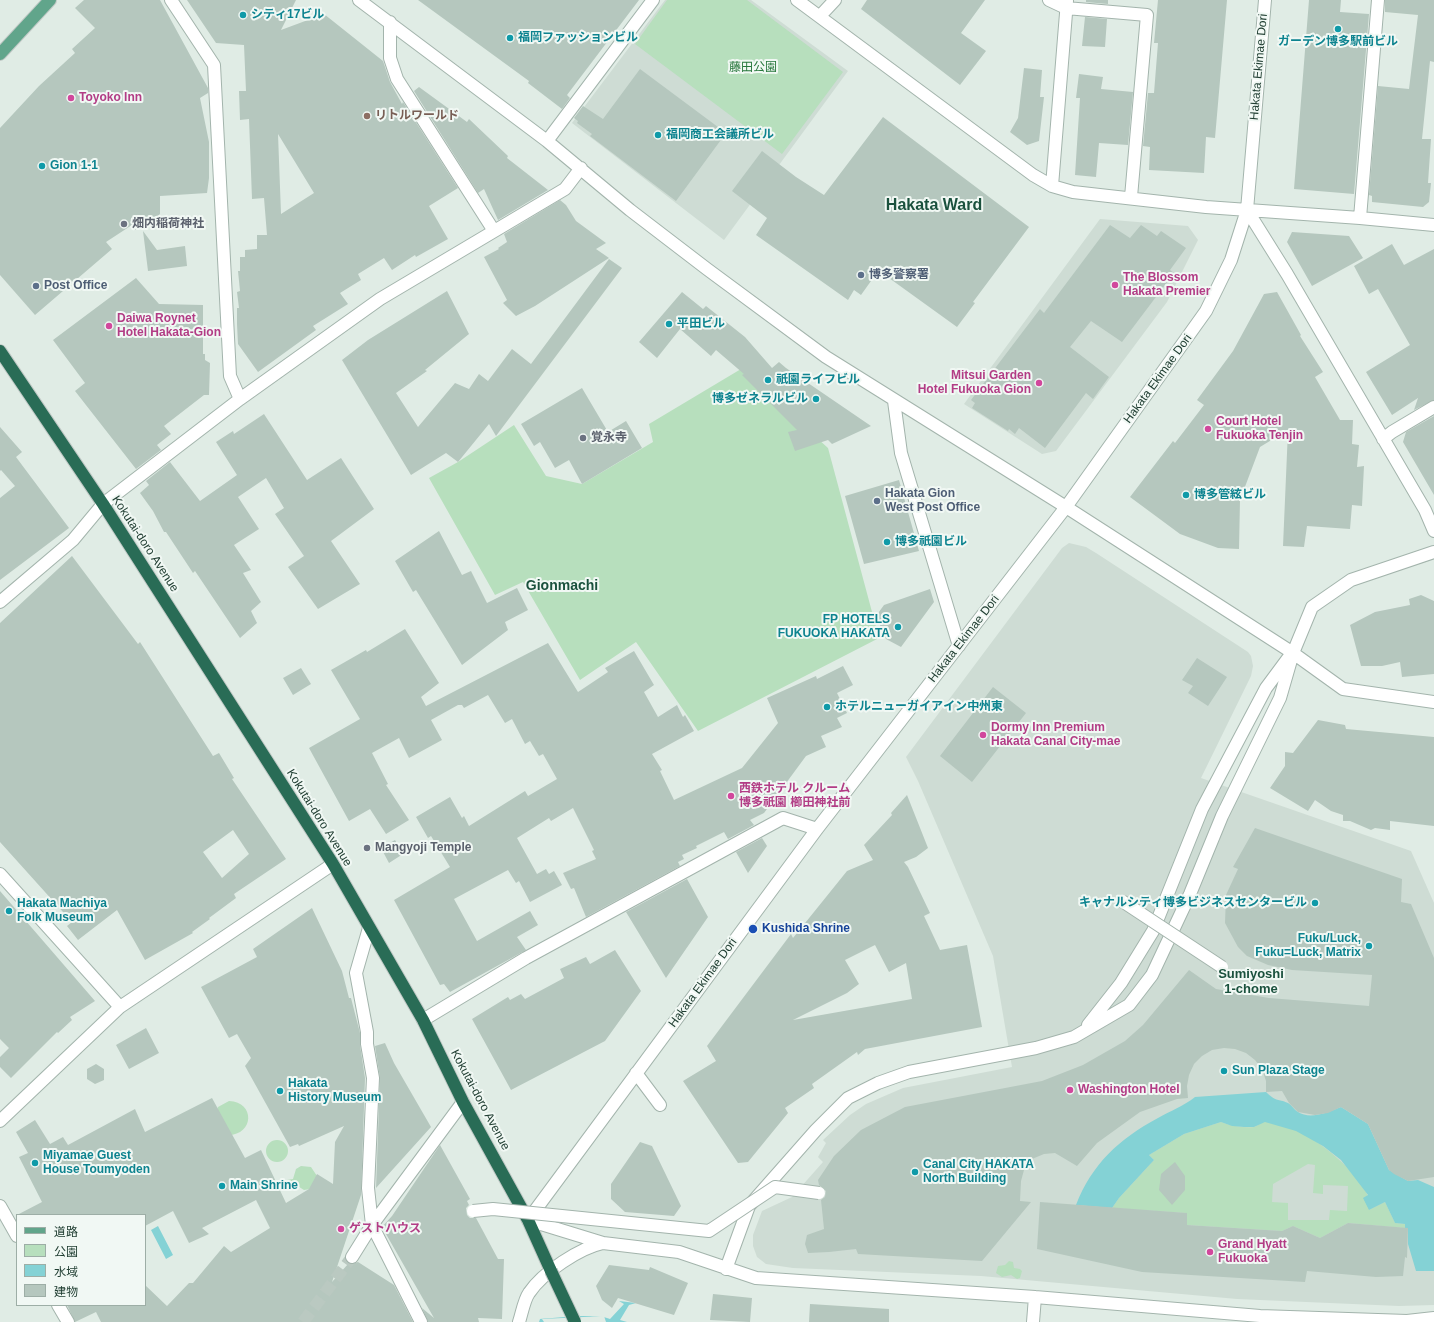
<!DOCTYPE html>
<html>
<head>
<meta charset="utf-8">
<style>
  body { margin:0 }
  #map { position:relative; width:1434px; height:1322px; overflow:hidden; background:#e0ece5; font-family:Helvetica,"Noto Sans JP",sans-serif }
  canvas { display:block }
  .legend { position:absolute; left:16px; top:1214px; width:130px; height:92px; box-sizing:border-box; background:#f1f8f4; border:1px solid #9daea6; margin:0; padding:5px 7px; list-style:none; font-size:12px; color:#203e32 }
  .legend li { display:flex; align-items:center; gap:8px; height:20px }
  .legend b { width:20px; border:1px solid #9daea6 }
</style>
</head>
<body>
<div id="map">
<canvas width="1434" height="1322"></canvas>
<ul class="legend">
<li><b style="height:5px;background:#61a58b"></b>道路</li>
<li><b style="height:11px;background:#b7dfbd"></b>公園</li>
<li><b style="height:11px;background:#84d2d5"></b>水域</li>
<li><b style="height:11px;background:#b5c7be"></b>建物</li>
</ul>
</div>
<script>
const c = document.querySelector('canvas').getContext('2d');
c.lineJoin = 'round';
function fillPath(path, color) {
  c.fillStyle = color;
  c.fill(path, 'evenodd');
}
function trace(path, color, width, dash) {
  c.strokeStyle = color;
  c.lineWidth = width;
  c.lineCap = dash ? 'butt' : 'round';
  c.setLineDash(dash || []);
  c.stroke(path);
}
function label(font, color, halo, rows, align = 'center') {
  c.font = font + ' Helvetica,"Noto Sans JP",sans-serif';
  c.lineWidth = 4;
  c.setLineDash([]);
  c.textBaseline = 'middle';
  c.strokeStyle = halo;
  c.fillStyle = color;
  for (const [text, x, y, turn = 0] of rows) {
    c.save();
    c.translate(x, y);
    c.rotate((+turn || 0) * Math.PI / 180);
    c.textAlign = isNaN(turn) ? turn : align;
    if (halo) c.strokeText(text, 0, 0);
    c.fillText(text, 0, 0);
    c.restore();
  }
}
fillPath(new Path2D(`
  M665,0H751L848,71L724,240L572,123Z
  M1100,219L1188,226L1198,240L1167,302L1056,451L1042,454L964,404Z
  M1069,543L1086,547L1096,553L1248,652L1251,656L1253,666L1251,676L1201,778L1411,851L1434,903V1305L1399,1306L1237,1299L981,1276L793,1268L766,1264L757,1257L753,1246V1235L762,1211L792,1197L823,1162L818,1157L826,1143L823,1140L850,1115L866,1104L903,1088L1012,1067L993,956L918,781L906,757L1062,548Z`), '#cedcd4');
fillPath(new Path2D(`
  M667,0H747L843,72L782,154L635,44Z
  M741,369L828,448L879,638L698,731L636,642L580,680L523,582L495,595L429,478L458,462L514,425L546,476L582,484L653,442L649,424Z
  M229,1101C256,1102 254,1136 227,1135L215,1114L218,1107Z
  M1221,1122C1231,1126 1243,1128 1254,1127C1258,1126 1261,1122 1265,1122C1299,1121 1353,1165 1367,1194C1369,1199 1369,1205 1369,1210L1385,1202L1395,1223L1405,1224V1228L1348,1223L1320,1238L1293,1226L1282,1231L1187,1225L1186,1213L1112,1208L1119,1198L1154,1160L1149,1155L1184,1134ZM1308,1164L1315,1165L1313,1193L1323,1194V1185L1348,1186L1347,1211L1330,1210L1329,1220H1288V1203L1272,1202L1273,1184Z
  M266 1151a11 11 0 1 1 22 0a11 11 0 1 1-22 0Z
  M301,1166L311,1167L317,1176L310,1189L304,1190L296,1185L292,1190L288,1189L285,1184L287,1180L293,1179L296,1169Z
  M1009,1261L1013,1262L1014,1268L1020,1269L1022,1271L1020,1278L1017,1279L1011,1275L1002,1277L996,1273L998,1266L1005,1265Z`), '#b7dfbd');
fillPath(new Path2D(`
  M1266,1092C1278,1103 1277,1098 1288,1103C1292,1105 1294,1110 1298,1112C1310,1120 1329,1112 1341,1107L1368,1124L1389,1170L1408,1181L1418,1180L1434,1187V1271H1416L1408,1244V1228H1405V1224L1395,1223L1385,1202L1369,1210L1363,1198L1368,1195L1341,1160L1323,1146L1296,1131L1265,1122L1254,1127H1244L1232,1126L1221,1122L1184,1134L1149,1155L1154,1160L1119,1198L1112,1208L1076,1205C1092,1164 1119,1139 1158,1118C1170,1111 1184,1106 1195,1097Z
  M158,1226L173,1255L166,1259L151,1230Z
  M619,1301L636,1303L629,1305L620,1320L627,1322H534H539L540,1319C557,1318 595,1313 610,1319L624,1304Z`), '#84d2d5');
fillPath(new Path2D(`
  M604,1316L606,1322H544L542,1319Z`), '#e0ece5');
fillPath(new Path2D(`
  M84,0H160L208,88V93L200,98L209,142V178L207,193L160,196V214L142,229V224L135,230L132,225L106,242L112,249L35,315L0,275V128L39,86L75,53L72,49L95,28L75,8Z
  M187,0H296L281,30L324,14L383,61L390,82L402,104L403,102L458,188L429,206L448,239L416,257L415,255L392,270L384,258L358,274L361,280L340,293L348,304L313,326L316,330L258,372L238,344L237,324V308H239L237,292L240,291L238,271H240V257H245V250L257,249V235H267L264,198L252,199L249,119L240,120L239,91H246L244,45L216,43ZM278,134L314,193L281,214Z
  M418,0H639L567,95L570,98L562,109L528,83L529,81Z
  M867,0H985L961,33L986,51L960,85L861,9Z
  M1086,0H1108V4L1086,2Z
  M1158,0H1227L1215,138L1206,137L1204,173L1149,170L1150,147L1143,146L1148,93H1154L1158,43H1154Z
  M1309,0H1341L1340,12L1369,14L1354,194L1294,189Z
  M1385,0H1434V62L1430,61L1422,139H1431L1428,183H1431L1429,202L1423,207L1372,202V196L1369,195L1378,86L1409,89L1418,15L1385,12Z
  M1085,17L1107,19L1105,47L1082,46Z
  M1024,68L1042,70L1040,97H1044L1039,141L1027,145L1010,132L1018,118Z
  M640,69L726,133L676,201L590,136L592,134L577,123L578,121L574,118L583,106L603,119Z
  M1079,74L1103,77L1101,89L1133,92L1128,145L1099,143L1096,177L1075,175L1080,98H1076Z
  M419,87L467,122L469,119L508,156L507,158L548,190L498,220L484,189L478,193L414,91Z
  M883,117L1029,227L973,302L975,303L957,327L889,278L876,274L861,295L854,290L848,300L756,235L767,218L732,191L762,151L796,177L824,195Z
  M560,200L566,205L576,221L606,243L596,249L609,258L535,306L516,316L503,303L507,300L484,257L499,249L498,248L507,242L504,234Z
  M1110,225L1130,238L1141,225L1157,236L1161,231L1186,248L1170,270L1174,273L1122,342L1091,321L1070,347L1109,377L1093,399L1086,393L1045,448L1019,428L1015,434L1009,429L1008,431L972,408L975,403L971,400L1040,309L1044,313Z
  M143,231L157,250L185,246L187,266L148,271Z
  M1292,232L1349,236L1363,258L1312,286L1287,242Z
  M1392,244L1404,265L1434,249V400L1414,410L1418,398L1392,415L1366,372L1410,345L1378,289L1369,294L1354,266Z
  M609,259L622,268L496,436L489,424L458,462L446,453L411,475L342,360L368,340L447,291L469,334L425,370L427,371L396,393L418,427L455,383L469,389L479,374L488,381L512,349L531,364Z
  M136,278L159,304L203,305V354H205V360L210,363L209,395H204L164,426L171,434L157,445L161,450L136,469L75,391L85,383L53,340Z
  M682,292L703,309L706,306L745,337L772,368L779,362L786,368L871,426L832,444L828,440L795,451L788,432L797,430L742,375L744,374L716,350L711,356L680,329L657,358L639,342Z
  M1277,292L1301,335L1300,336L1323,372L1315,377L1340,420H1353L1352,444L1359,445L1357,467L1364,466L1362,506L1352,505L1350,529L1307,526L1304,547L1283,546L1288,430L1260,447L1240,500L1239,549L1218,548L1180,534L1130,497L1173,441L1175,443L1204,405L1197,400L1233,351L1264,294Z
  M582,388L608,432L626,421L642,448L582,484L569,460L555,468L540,442L534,446L521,424Z
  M264,414L307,480L341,458L374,509L331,541L360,584L318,609L288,567L304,556L275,514L284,508L266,478L238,497L259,529L234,545L251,570L243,573L261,602L251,611L257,623L240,638L195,571L193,573L166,532H164L153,511L140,493L149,485L146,481L170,462L200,501L237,475L216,442L233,431L234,434Z
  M1434,416V495L1403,442L1406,432Z
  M0,427L22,452L16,457L69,528L0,580V498L15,486L1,470L0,471Z
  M899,480L919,551L864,564L845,496Z
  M439,531L462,575L471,571L487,603L517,588L528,610L505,622L508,630L462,665L416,590L413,592L395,561Z
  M72,556L138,644L140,642L213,756L219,753L234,778L232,779L286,859L234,894L236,898L209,918L210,919L192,932L193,933L145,960L117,910L78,940L67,926L72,922L0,842V623ZM233,830L249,854L222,878L203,852Z
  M930,589L934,602L901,647L886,639L876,616L884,605Z
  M1421,595L1434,601V674L1402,677L1400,662L1382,666H1361L1350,625L1375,612L1410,605L1409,599Z
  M405,629L439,683L421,697L426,706L548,643L578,692L608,672L605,668L634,651L654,685L644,692L658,717L677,705L683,717L685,715L694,731L652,754L662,770L660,771L674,800L742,768L778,723L767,698L816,676L817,679L843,666L853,685L837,693L847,713L837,718L842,727L821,736L826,747L806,756L764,813L750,820L754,825L728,839L724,832L696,846L697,848L682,855L684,859L678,862L680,866L586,917L574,888L571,889L563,873L596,859L592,851L594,850L573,808L551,821L549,818L517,838L537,874L546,869L549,874L554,871L562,885L530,902L519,881L516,883L508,870L454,899L477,941L530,911L538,925L517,937L526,950L450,992L444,984L440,985L394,900L450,867L431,836L428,838L416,817L450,797L462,818L464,816L469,826L525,791L528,796L557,779L543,754L539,756L530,741L525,744L512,719L505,723L488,695L464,708L462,705H458L431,720L442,740L409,758L399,738L372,753L388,784L386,785L409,820L386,834L370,809L349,821L309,748L360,719L331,670L366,650L367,652Z
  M1197,658L1227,677L1208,706L1188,693L1193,686L1182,680Z
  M301,668L311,684L293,695L283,678Z
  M993,687L1026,713L972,782L940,756Z
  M1318,720L1345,725L1346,729L1434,737V826L1390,821V830L1375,828L1371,830L1350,821H1343V815L1331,811L1315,800L1308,811L1270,788L1285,766V752L1293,753Z
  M907,795L928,848L916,857L904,862L908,867L930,913L924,916L940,950L967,945L982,1027L865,1049L858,1055L857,1052L812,1084L814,1088L785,1108L788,1113L748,1162L738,1163L683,1081L716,1061L707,1046L791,934L793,938L847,871L873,860L864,845L892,815L891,813ZM875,945L889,972L906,963L912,999L793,1020L847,993L859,984L845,960Z
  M1255,828L1402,879L1401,902L1411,904L1434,958V1177L1408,1181L1394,1174L1389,1170L1368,1124L1341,1107L1328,1113L1315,1115L1298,1112L1289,1103L1282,1091L1266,1092V1081L1262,1069L1255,1060L1246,1053L1235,1049L1224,1048L1212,1050L1202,1056L1194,1064L1189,1075L1187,1086L1188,1098L1177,1099L1140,1112L1097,1143L1077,1166L1055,1153L1044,1154L1032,1159L1024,1170L1021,1181L1020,1201L1031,1202L982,1261L858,1254L856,1249L829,1252L808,1253L805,1244L807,1235L824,1229L821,1200L825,1197L826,1191L819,1185L818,1180L834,1156L861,1130L905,1107L1042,1081L1083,1065L1125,1041L1143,1025L1189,970L1216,989L1269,998L1369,1006L1372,975L1292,970L1268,965L1247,956L1238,947L1225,923L1226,895L1238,869L1233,867Z
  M762,838L767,846L748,873L736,852Z
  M395,840L403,854L389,863L381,848Z
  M687,879L708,917L666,978L626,912Z
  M0,891L95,1001L70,1017L72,1020L58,1033L57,1032L11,1078L0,1067V1057L9,1048L0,1039Z
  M312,908L342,971L349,998H351L360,1033V1045L365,1078L361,1195L332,1282L348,1264H352L358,1262L394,1285L413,1322H101L96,1312L75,1322L67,1305H145V1285L167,1306L189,1283H193L224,1246L231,1252L270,1228L256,1200L202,1228L209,1234L189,1243L173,1211L145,1226V1215H17L42,1202L19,1157L28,1153L16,1132L35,1120L50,1144L63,1137L68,1145L135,1109L145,1132L212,1098L245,1158L261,1150L286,1203L309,1189L317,1174L333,1184L335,1142L344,1126L299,1146L298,1144L290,1147L245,1066L251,1058L237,1034L229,1038L201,987L257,957L253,949Z
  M615,950L641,991L605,1041L511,1090L472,1019L508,997L510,1000L521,994L525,999L564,978L560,969L586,957L590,964Z
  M146,1028L159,1053L129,1069L116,1045Z
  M385,1043L394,1063L431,1127L376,1188L380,1078L375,1046Z
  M96,1064L104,1069V1080L95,1084L87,1079V1069Z
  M640,1142L652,1146L681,1206L674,1216L625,1212L611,1199V1184Z
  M440,1145L470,1199L467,1201L469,1205L466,1208L467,1215L470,1218H476L498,1259H504L502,1319L478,1318L479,1322H428L422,1308L434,1318L382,1227L392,1216Z
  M1175,1162L1185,1176V1190L1172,1205L1159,1190L1161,1174Z
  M1040,1202L1187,1213V1225L1282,1231L1293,1226L1320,1238L1348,1223L1408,1228L1407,1258L1405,1257L1403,1276L1376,1277L1307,1271L1305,1282L1142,1272L1037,1249Z
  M609,1265L649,1270L650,1267L688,1283L674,1315L618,1298L612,1308L602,1300L596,1286Z
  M713,1294L752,1298L750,1322L710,1320Z
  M810,1304L889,1309V1322H809Z`), '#b5c7be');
trace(new Path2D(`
  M303,1322L352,1257`), '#bac9c1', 12, [12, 6]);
const minor = new Path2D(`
  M171,0L214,65L230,376L240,399
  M359,0L547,141L630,210L707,269L826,357L1066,507L1293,653L1343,689L1434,702
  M797,0L1033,175L1052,186L1073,192L1206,207L1360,218L1434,225
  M1049,0L1066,8L1147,15L1131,197
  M1265,0L1247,210L1231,260L1206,311L1066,507L817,829L528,1220L603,1243L679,1252L756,1278L1035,1297L1260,1316L1407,1321L1434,1318
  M820,16L835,0
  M390,22V58L397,79L494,231
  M547,141L653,0
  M1052,186L1067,1
  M1247,210L1287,274L1425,510L1434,531
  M1360,218L1378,0
  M894,401L901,453L959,646
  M1383,439L1392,432L1434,407
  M0,602L73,540L103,504L240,399L380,299L565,189L581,168
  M0,874L120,1007
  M423,1020L526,958L783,818L817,829
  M1088,1025L1121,983L1153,931L1202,809L1266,688L1289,657
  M636,1073L660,1105
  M0,1121L120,1007L333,864
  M0,1206L17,1236
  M352,1257L372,1225L368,1188L373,1078L367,1044V1032L356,973L369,928
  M726,1269L749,1206L816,1130L848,1098L878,1083L909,1072L1036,1048L1074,1037L1129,1005L1152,975L1190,894L1222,816L1280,698L1293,653L1312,607L1351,580L1434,552
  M58,1305L68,1322
  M421,1322L372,1225L463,1102
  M519,1322C522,1313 524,1300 529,1293C543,1272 580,1248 603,1243
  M1033,1322L1035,1297`);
const major = new Path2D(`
  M0,54L50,0`);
const highway = new Path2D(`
  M0,351L103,504L333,864L423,1020L463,1102L528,1220L551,1271`);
trace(minor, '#a3b4ac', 14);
trace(major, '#c1c9c6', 14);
trace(highway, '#c1c9c6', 14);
trace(minor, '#fff', 12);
trace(major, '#61a58b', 12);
trace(highway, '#296c56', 12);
const minorBridge = new Path2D(`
  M1122,901L1222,967
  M473,1211L493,1209L709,1231L775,1187L819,1193`);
const highwayBridge = new Path2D(`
  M551,1271L575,1322`);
trace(minorBridge, '#a3b4ac', 14, []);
trace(highwayBridge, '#c1c9c6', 14, []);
trace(minorBridge, '#fff', 12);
trace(highwayBridge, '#296c56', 12);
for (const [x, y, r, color] of [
  [243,15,4,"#0f9aa8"],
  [1338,29,4,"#0f9aa8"],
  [510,38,4,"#0f9aa8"],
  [71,98,4,"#d1479c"],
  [367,116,4,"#8d6e63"],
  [658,135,4,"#0f9aa8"],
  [42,166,4,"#0f9aa8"],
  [124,224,4,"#6b7280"],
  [861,275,4,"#5c6f8a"],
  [1115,285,4,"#d1479c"],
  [36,286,4,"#5c6f8a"],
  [669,324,4,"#0f9aa8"],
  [109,326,4,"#d1479c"],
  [768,380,4,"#0f9aa8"],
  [1039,383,4,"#d1479c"],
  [816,399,4,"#0f9aa8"],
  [1208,429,4,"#d1479c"],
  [583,438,4,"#6b7280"],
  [1186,495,4,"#0f9aa8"],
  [877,501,4,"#5c6f8a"],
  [887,542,4,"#0f9aa8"],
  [898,627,4,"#0f9aa8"],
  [827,707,4,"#0f9aa8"],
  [983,735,4,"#d1479c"],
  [731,796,4,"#d1479c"],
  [367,848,4,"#6b7280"],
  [1315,903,4,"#0f9aa8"],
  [9,911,4,"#0f9aa8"],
  [753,929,5,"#1a4fb4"],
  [1369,946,4,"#0f9aa8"],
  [1224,1071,4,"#0f9aa8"],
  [1070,1090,4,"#d1479c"],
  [280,1091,4,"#0f9aa8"],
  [35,1163,4,"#0f9aa8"],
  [915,1172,4,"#0f9aa8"],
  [222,1186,4,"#0f9aa8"],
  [341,1229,4,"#d1479c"],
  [1210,1252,4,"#d1479c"]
]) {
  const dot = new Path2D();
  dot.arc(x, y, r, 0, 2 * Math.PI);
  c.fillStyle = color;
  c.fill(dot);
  trace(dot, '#f1f8f4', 1.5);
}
label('bold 12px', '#0d838f', '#f1f8f4', [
  ["シティ17ビル",251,15],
  ["福岡ファッションビル",518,38],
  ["ガーデン博多駅前ビル",1338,42,"center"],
  ["福岡商工会議所ビル",666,135],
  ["Gion 1-1",50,166],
  ["平田ビル",677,324],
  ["祇園ライフビル",776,380],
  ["博多ゼネラルビル",808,399,"right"],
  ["博多管絃ビル",1194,495],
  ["博多祇園ビル",895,542],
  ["FP HOTELS",890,620,"right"],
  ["FUKUOKA HAKATA",890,634,"right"],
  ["ホテルニューガイアイン中州東",835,707],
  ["キャナルシティ博多ビジネスセンタービル",1307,903,"right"],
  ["Hakata Machiya",17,904],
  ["Folk Museum",17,918],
  ["Fuku/Luck,",1361,939,"right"],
  ["Fuku=Luck, Matrix",1361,953,"right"],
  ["Sun Plaza Stage",1232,1071],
  ["Hakata",288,1084],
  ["History Museum",288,1098],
  ["Miyamae Guest",43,1156],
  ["House Toumyoden",43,1170],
  ["Canal City HAKATA",923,1165],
  ["North Building",923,1179],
  ["Main Shrine",230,1186]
], 'left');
label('12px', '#203e32', '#f1f8f4', [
  ["Hakata Ekimae Dori",1259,67,-85],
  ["Hakata Ekimae Dori",1158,379,-54],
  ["Kokutai-doro Avenue",145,544,57],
  ["Hakata Ekimae Dori",964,639,-52],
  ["Kokutai-doro Avenue",319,818,58],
  ["Hakata Ekimae Dori",703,983,-54],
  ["Kokutai-doro Avenue",480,1100,62]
]);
label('12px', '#27773c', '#f1f8f4', [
  ["藤田公園",753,68]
]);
label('bold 12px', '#b23c85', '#f1f8f4', [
  ["Toyoko Inn",79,98],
  ["The Blossom",1123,278],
  ["Hakata Premier",1123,292],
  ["Daiwa Roynet",117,319],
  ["Hotel Hakata-Gion",117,333],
  ["Mitsui Garden",1031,376,"right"],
  ["Hotel Fukuoka Gion",1031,390,"right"],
  ["Court Hotel",1216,422],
  ["Fukuoka Tenjin",1216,436],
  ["Dormy Inn Premium",991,728],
  ["Hakata Canal City-mae",991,742],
  ["西鉄ホテル クルーム",739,789],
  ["博多祇園 櫛田神社前",739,803],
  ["Washington Hotel",1078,1090],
  ["ゲストハウス",349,1229],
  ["Grand Hyatt",1218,1245],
  ["Fukuoka",1218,1259]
], 'left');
label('bold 12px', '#785e54', '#f1f8f4', [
  ["リトルワールド",375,116]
], 'left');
label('bold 12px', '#5b616d', '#f1f8f4', [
  ["畑内稲荷神社",132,224],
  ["覚永寺",591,438],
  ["Mangyoji Temple",375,848]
], 'left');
label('bold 12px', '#4e5e75', '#f1f8f4', [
  ["博多警察署",869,275],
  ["Post Office",44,286],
  ["Hakata Gion",885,494],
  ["West Post Office",885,508]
], 'left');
label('bold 12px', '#164399', '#f1f8f4', [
  ["Kushida Shrine",762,929]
], 'left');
label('bold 13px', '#1a513d', '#f1f8f4', [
  ["Sumiyoshi",1251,974],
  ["1-chome",1251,989]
]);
label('bold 14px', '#1a513d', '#f1f8f4', [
  ["Gionmachi",562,586]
]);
label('bold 16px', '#1a513d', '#f1f8f4', [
  ["Hakata Ward",934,206]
]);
</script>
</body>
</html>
